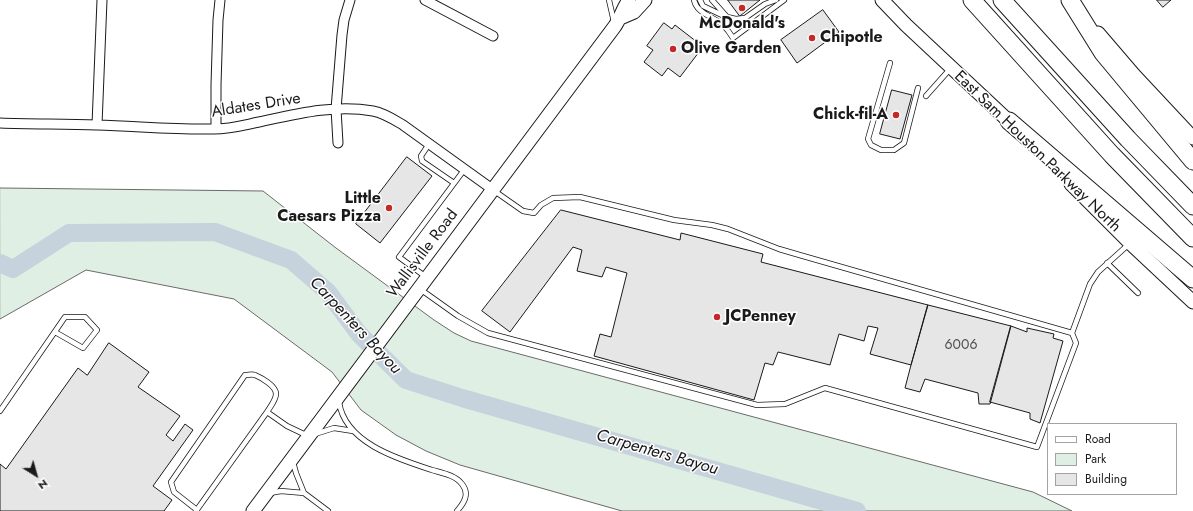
<!DOCTYPE html>
<html>
<head>
<meta charset="utf-8">
<style>
  body { margin:0 }
  #map { position:relative; width:1193px; height:511px; overflow:hidden; background:#fff; font-family:Jost,sans-serif }
  canvas { display:block }
  .legend { position:absolute; left:1047px; top:423px; width:130px; height:72px; box-sizing:border-box; background:#fff; border:1px solid #a3a3a3; margin:0; padding:5px 7px; list-style:none; font-size:12px; color:#1a1a1a }
  .legend li { display:flex; align-items:center; gap:8px; height:20px }
  .legend b { width:20px; border:1px solid #a3a3a3 }
  .north { position:absolute; left:16px; top:455px; width:40px; height:40px; -webkit-text-stroke:3px #fff; paint-order:stroke; rotate:143deg; font-size:11px; font-weight:700; line-height:16px; text-align:center; color:#1a1a1a }
  .north::after { content:''; display:block; margin:auto; width:14px; height:18px; background:#1a1a1a; clip-path:polygon(50% 0,100% 100%,50% 72%,0 100%) }
</style>
</head>
<body>
<div id="map">
<canvas width="1193" height="511"></canvas>
<ul class="legend">
<li><b style="height:5px;background:#fff"></b>Road</li>
<li><b style="height:11px;background:#e0efe3"></b>Park</li>
<li><b style="height:11px;background:#e6e6e6"></b>Building</li>
</ul>
<div class="north">N</div>
</div>
<script>
const c = document.querySelector('canvas').getContext('2d');
c.lineJoin = 'round';
function fillPath(path, color) {
  c.fillStyle = color;
  c.fill(path, 'evenodd');
}
function trace(path, color, width, dash) {
  c.strokeStyle = color;
  c.lineWidth = width;
  c.lineCap = dash ? 'butt' : 'round';
  c.setLineDash(dash || []);
  c.stroke(path);
}
function label(font, color, halo, rows, align = 'center') {
  c.font = font + ' Jost,sans-serif';
  c.lineWidth = 3;
  c.setLineDash([]);
  c.textBaseline = 'middle';
  c.strokeStyle = halo;
  c.fillStyle = color;
  for (const [text, x, y, turn = 0] of rows) {
    c.save();
    c.translate(x, y);
    c.rotate((+turn || 0) * Math.PI / 180);
    c.textAlign = isNaN(turn) ? turn : align;
    if (halo) c.strokeText(text, 0, 0);
    c.fillText(text, 0, 0);
    c.restore();
  }
}
const green = new Path2D(`
  M0,188L263,191L336,248L434,320L454,333L471,341L1033,492L1072,511H622L460,465L426,451L396,435L361,410L332,372L234,299L86,270L0,319Z`);
fillPath(green, '#e0efe3');
trace(green, '#6a6a6a', 1);
trace(new Path2D(`
  M0,263L13,269L69,233L215,232L291,260L328,292L359,334L406,380L462,398L857,511`), '#c6d2dc', 18);
const building = new Path2D(`
  M728,0H760L740,16Z
  M1157,0H1171L1163,7Z
  M823,10L839,32L797,63L781,40Z
  M664,23L672,29L675,25L697,42L693,48L699,52L680,77L668,68L662,76L644,62L653,50L647,46Z
  M892,90L912,95L900,139L880,134Z
  M407,157L432,176L380,243L356,224Z
  M561,210L680,240L681,233L763,254L761,262L928,305L911,365L870,354L878,328L868,326L864,341L839,334L830,365L778,352L773,365L765,363L754,400L594,356L600,334L611,337L627,273L606,267L602,277L577,271L582,250L573,247L510,332L482,311Z
  M928,305L1011,326L990,404H979L978,393L925,379L920,392L905,388L911,365Z
  M1011,326L1027,332V328L1054,334L1053,338L1063,341L1040,423L1030,419V413L990,402Z
  M109,343L149,372L138,387L180,416L166,435L173,441L185,424L193,430L153,486L172,500L164,511H0V464L6,469L78,368L87,375Z`);
fillPath(building, '#e6e6e6');
trace(building, '#1a1a1a', 1);
const lane = new Path2D(`
  M609,0L614,22
  M694,0C697,14 713,16 723,25C726,28 730,33 733,38L784,0
  M700,0L703,6L724,16
  M712,0L727,17L736,19L745,18L765,4L776,0
  M890,63L868,139L871,145L881,150H894L904,143L918,88
  M926,96L950,69
  M429,144L421,156L422,161L454,183
  M493,190L523,211L534,213L541,205L553,198L580,197L674,220L712,225L728,229L779,249L803,256L1072,333L1090,284L1098,272L1129,244
  M1107,263L1138,293
  M426,277L399,257L464,170
  M420,289L458,316L488,333L757,405L785,404L825,388L1037,447L1076,343L1072,333
  M339,402C345,443 398,459 432,470C442,473 455,475 462,484C470,494 464,503 457,511
  M0,411L65,317H85L97,330L83,348L55,332
  M315,434L334,428L353,431
  M293,462L296,473L304,493L328,511
  M270,493L281,491L304,493
  M197,510L174,492L171,482L245,375C249,375 252,374 255,375C262,378 276,386 276,394C276,400 270,407 267,412
  M196,511L267,412L287,426L308,436`);
const street = new Path2D(`
  M425,0L493,36
  M0,123C32,124 64,124 97,125C136,126 175,130 214,129C230,129 244,125 259,122C296,114 335,104 373,111C384,113 393,119 403,125L492,189
  M97,125L102,0
  M216,129V85L218,20L220,0
  M338,143L336,109L342,35L344,20L350,0`);
const secondary = new Path2D(`
  M882,0L906,25L1015,127
  M620,18L634,12L645,0
  M1098,33L1134,75L1193,138
  M1071,184L1130,243L1193,302
  M253,511L615,26C621,17 623,8 629,0`);
const highway = new Path2D(`
  M972,0L1112,155L1193,238
  M1002,0L1128,139L1193,206
  M1070,0L1103,53L1193,161
  M1009,121L1193,279`);
trace(lane, '#1a1a1a', 6);
trace(street, '#1a1a1a', 11);
trace(secondary, '#1a1a1a', 15);
trace(highway, '#1a1a1a', 19);
trace(lane, '#fff', 4.5);
trace(street, '#fff', 9);
trace(secondary, '#fff', 13);
trace(highway, '#fff', 17);
for (const [x, y, r, color] of [
  [742,8,4,"#c62828"],
  [812,38,4,"#c62828"],
  [673,49,4,"#c62828"],
  [896,115,4,"#c62828"],
  [389,208,4,"#c62828"],
  [717,317,4,"#c62828"]
]) {
  const dot = new Path2D();
  dot.arc(x, y, r, 0, 2 * Math.PI);
  c.fillStyle = color;
  c.fill(dot);
  trace(dot, '#fff', 1.5);
}
label('14px', '#4d4d4d', null, [
  ["6006",961,346]
]);
label('bold 16px', '#1a1a1a', '#fff', [
  ["McDonald's",742,24,"center"],
  ["Chipotle",820,38],
  ["Olive Garden",681,49],
  ["Chick-fil-A",888,115,"right"],
  ["Little",381,199,"right"],
  ["Caesars Pizza",381,217,"right"],
  ["JCPenney",725,317]
], 'left');
label('16px', '#1a1a1a', '#fff', [
  ["Aldates Drive",256,106,-9],
  ["East Sam Houston Parkway North",1037,152,44],
  ["Wallisville Road",423,254,-53]
]);
label('italic 17px', '#1a1a1a', '#fff', [
  ["Carpenters Bayou",355,326,47],
  ["Carpenters Bayou",657,453,16]
]);
</script>
</body>
</html>
